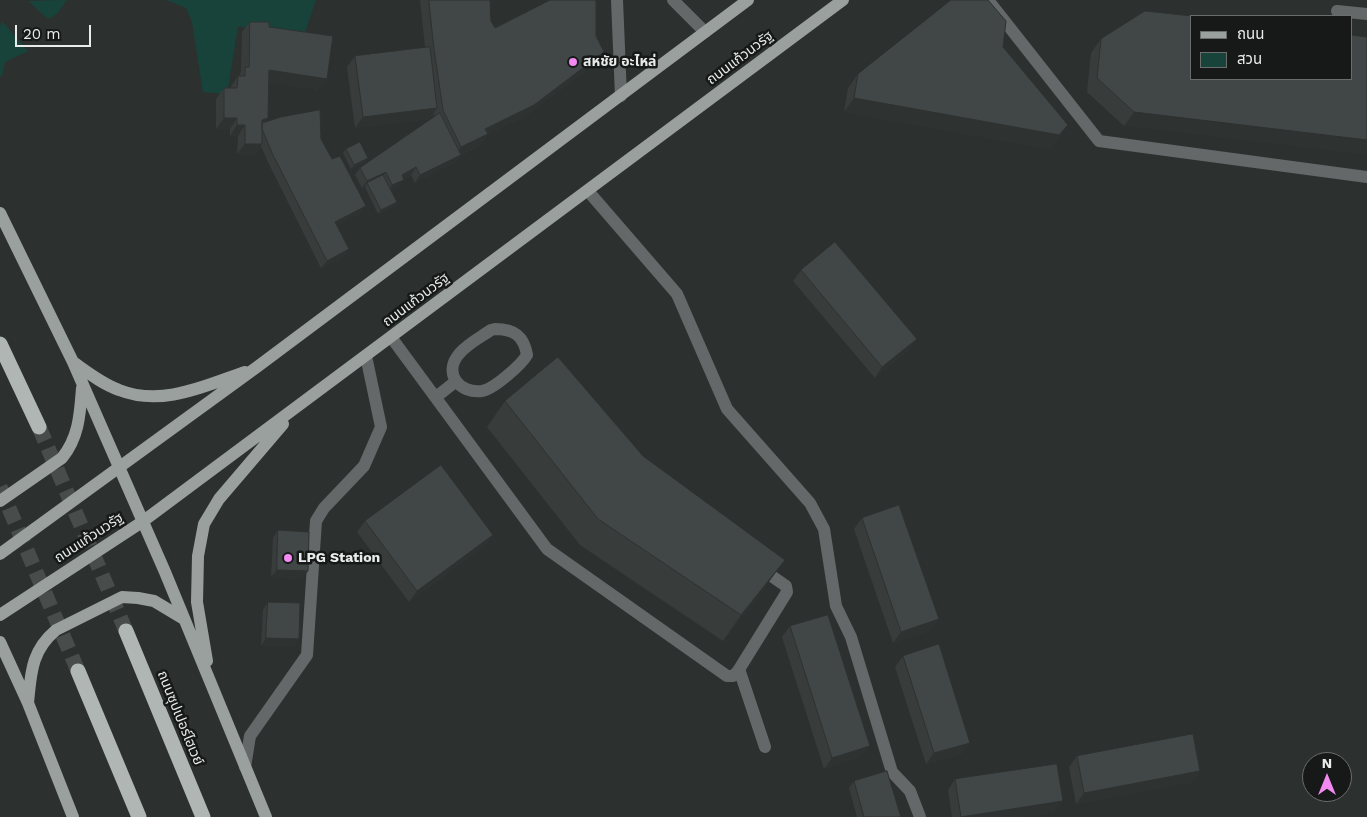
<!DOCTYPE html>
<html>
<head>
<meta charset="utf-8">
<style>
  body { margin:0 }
  #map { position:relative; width:1367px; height:817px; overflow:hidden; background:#2c3130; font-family:"Work Sans","Noto Sans Thai",sans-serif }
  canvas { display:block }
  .legend { position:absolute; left:1190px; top:15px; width:162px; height:65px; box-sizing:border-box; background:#161918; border:1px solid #6a6d6c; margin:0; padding:6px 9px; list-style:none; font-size:15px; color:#e8ecea }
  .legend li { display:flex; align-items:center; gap:10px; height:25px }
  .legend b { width:25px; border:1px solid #6a6d6c }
  .north { position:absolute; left:1302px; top:752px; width:50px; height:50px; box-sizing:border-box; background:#161918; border:1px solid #6a6d6c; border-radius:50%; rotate:0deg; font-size:14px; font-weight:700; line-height:20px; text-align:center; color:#e8ecea }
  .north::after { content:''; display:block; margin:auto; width:18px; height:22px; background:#f38af2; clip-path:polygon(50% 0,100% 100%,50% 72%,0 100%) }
  .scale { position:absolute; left:15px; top:25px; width:76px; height:22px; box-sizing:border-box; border:2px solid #e8ecea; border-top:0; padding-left:6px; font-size:15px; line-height:18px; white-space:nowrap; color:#e8ecea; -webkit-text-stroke:4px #161918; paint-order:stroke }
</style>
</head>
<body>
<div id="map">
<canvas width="1367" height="817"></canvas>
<ul class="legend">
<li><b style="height:6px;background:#9aa09e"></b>ถนน</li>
<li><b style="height:14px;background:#18433a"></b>สวน</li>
</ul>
<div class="north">N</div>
<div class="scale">20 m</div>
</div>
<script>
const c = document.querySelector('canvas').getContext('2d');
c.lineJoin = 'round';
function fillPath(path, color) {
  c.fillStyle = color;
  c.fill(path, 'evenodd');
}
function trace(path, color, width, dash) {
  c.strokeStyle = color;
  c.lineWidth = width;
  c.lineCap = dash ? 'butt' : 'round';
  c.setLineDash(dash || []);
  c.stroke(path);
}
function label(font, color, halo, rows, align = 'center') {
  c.font = font + ' "Work Sans","Noto Sans Thai",sans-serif';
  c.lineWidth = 5;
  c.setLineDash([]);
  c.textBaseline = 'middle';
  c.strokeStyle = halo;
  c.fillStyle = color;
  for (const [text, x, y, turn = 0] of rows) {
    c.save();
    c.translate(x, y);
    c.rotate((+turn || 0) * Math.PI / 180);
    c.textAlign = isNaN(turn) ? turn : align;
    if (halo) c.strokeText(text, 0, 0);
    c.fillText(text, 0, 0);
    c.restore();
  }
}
fillPath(new Path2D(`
  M67,0L57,14L48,19L28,1Z
  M167,0H316L302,41L238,26L227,94L203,92L192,22L186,8Z
  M2,21L28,51L5,62L2,76H0V26Z`), '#18433a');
trace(new Path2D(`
  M39,427L126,631
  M0,487L78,671`), '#484d4c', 15, [15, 8]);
trace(new Path2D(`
  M617,0L621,96
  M673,0L705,32
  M988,0L1099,141L1367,177
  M1337,11L1367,14
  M588,191L677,294L727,409L810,503L824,529L836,606L851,637L892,772L910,791L920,817
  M495,329C514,329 524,336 527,355C521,365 494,389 482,391C459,394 443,373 459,354C467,344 481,337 491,330Z
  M391,337L547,549L727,676H733L738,671L787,592L786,586L760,568
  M436,397L455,382
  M739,669L765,747
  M245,767L250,736L307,655L316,521L324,508L364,466L381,427L366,356`), '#656868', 12);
trace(new Path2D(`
  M0,213L73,362L165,572L266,817
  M73,362C87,372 102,384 119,390C162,407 204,386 245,372
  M0,501L62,458C79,437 80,414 82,388
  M0,554L257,367L748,0
  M0,615L142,522L843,0
  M0,642L28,703L73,817
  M207,661L197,602L198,556L204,524L219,499L283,424
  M28,703C31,673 31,651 56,630L122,597L138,598L154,601L184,619`), '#9aa09e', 12);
trace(new Path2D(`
  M0,344L39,427
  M126,631L203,817
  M78,671L139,817`), '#afb6b4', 15);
fillPath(new Path2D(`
  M420,0H490L491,21L495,28L596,36L604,52L596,63L526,116L487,135L480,145L461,155L456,162L415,183L411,175L404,179L399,187L391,191L397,202L394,206L378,214L365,187L362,188L355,175L360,168L434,117V113L429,119L355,128L347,67L355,56L425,47Z
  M250,22L269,27L319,90L268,82V118L265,122L321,139L360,214L337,225L344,257L321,268L267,160L261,146L254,155L237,154L238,136H230V129H216V99L224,88H230L238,76H239L241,72L242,32Z
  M1367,37L1124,126L1087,92L1091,53L1101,39Z
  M1003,47L1059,139L1049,149L844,112L848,88L858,74Z
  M346,149L368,158L365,162L351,169L343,153Z
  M801,270L909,350L875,378L793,281Z
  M505,401L766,586L723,641L580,545L487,427Z
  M862,518L931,630L893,643L854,529Z
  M365,521L493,535L485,546L409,602L357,532Z
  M278,530L302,579L271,577L273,538Z
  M268,602L299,639L293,647L261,646L263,610Z
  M790,626L862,756L824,769L782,637Z
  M903,656L962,754L926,764L895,667Z
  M1077,756L1200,771L1193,782L1076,804L1069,767Z
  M955,779L1055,812L1022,817H952L948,790Z
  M854,781L901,817H857L849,788Z`), '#383d3c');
fillPath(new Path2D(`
  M604,52L596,63L526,116L487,135L480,145L454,158L461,147L485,129Z
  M269,70L327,79L319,90L261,81Z
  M854,98L1068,125L1059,139L1049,149L844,112Z
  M437,108L429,119L355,128L363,117Z
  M1134,112L1367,140V155L1124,126Z
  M224,118H237L230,129H216Z
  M268,118L261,127L262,120Z
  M237,125H245L238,136H230Z
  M245,144H262L254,155L237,154Z
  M461,155L456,162L415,183L420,175Z
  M368,158L365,162L351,169L354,165Z
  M416,167L411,175L397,182L402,175Z
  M386,172L380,179L367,183L365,187L362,188L367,181Z
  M404,180L399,187L387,193L392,185Z
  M397,202L394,206L378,214L381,210Z
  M366,206L360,214L330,229L335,222Z
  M349,249L344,257L321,268L327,261Z
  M917,339L909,350L875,378L882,367Z
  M493,535L485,546L409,602L417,591Z
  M785,560L766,586L723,641L741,615Z
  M277,570L308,571L302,579L271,577Z
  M939,619L931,630L893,643L901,632Z
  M266,638L299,639L293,647L261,646Z
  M970,743L962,754L926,764L934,753Z
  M870,746L862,756L824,769L832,758Z
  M1200,771L1193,782L1076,804L1084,793Z
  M1063,801L1055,812L1022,817H961Z`), '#2e3231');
const building = new Path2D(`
  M429,0H490L491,21L495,28L550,0H596V36L604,52L534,105L485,129L488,134L461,147L443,110L434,49Z
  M951,0H988L1006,21L1003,47L1068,125L1059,135L854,98L858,74Z
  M1145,11L1192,16H1191V79H1351V35L1367,37V140L1134,112L1097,78L1101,39Z
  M250,22H269V27L333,36L327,79L269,70L268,118L262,120V144H245V125H237V118H224V88H237L238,76H245V67H249Z
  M430,47L437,108L363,117L355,56Z
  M320,110L321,139L332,159L340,156L366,206L335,222L349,249L327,261L272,153L262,129V123L281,117Z
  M440,113L461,155L420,175L416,167L402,175L404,180L392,185L386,172L367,181L360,168Z
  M360,142L368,158L354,165L346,149Z
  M383,175L397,202L381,210L367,183Z
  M835,242L917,339L882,367L801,270Z
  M558,357L643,456L785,560L741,615L598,519L505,401Z
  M441,465L493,535L417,591L365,521Z
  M899,505L939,619L901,632L862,518Z
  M278,530L309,532L308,571L277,570Z
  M268,602L300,603L299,639L266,638Z
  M828,615L870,746L832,758L790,626Z
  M939,644L970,743L934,753L903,656Z
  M1193,734L1200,771L1084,793L1077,756Z
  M1057,764L1063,801L961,817L955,779Z
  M887,771L901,817H864L854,781Z`);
fillPath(building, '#414746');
trace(building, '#2e3231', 1);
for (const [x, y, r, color] of [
  [573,62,5,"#f38af2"],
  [288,558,5,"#f38af2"]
]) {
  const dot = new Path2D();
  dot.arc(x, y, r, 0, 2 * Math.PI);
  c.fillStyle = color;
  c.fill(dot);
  trace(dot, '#161918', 2);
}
label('14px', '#e8ecea', '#161918', [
  ["ถนนแก้วนวรัฐ",740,58,-37],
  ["ถนนแก้วนวรัฐ",416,300,-37],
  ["ถนนแก้วนวรัฐ",89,538,-33],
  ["ถนนซุปเปอร์ไฮเวย์",180,718,68]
]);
label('bold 14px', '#e8ecea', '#161918', [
  ["สหชัย อะไหล่",583,62],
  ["LPG Station",298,558]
], 'left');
</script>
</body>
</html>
